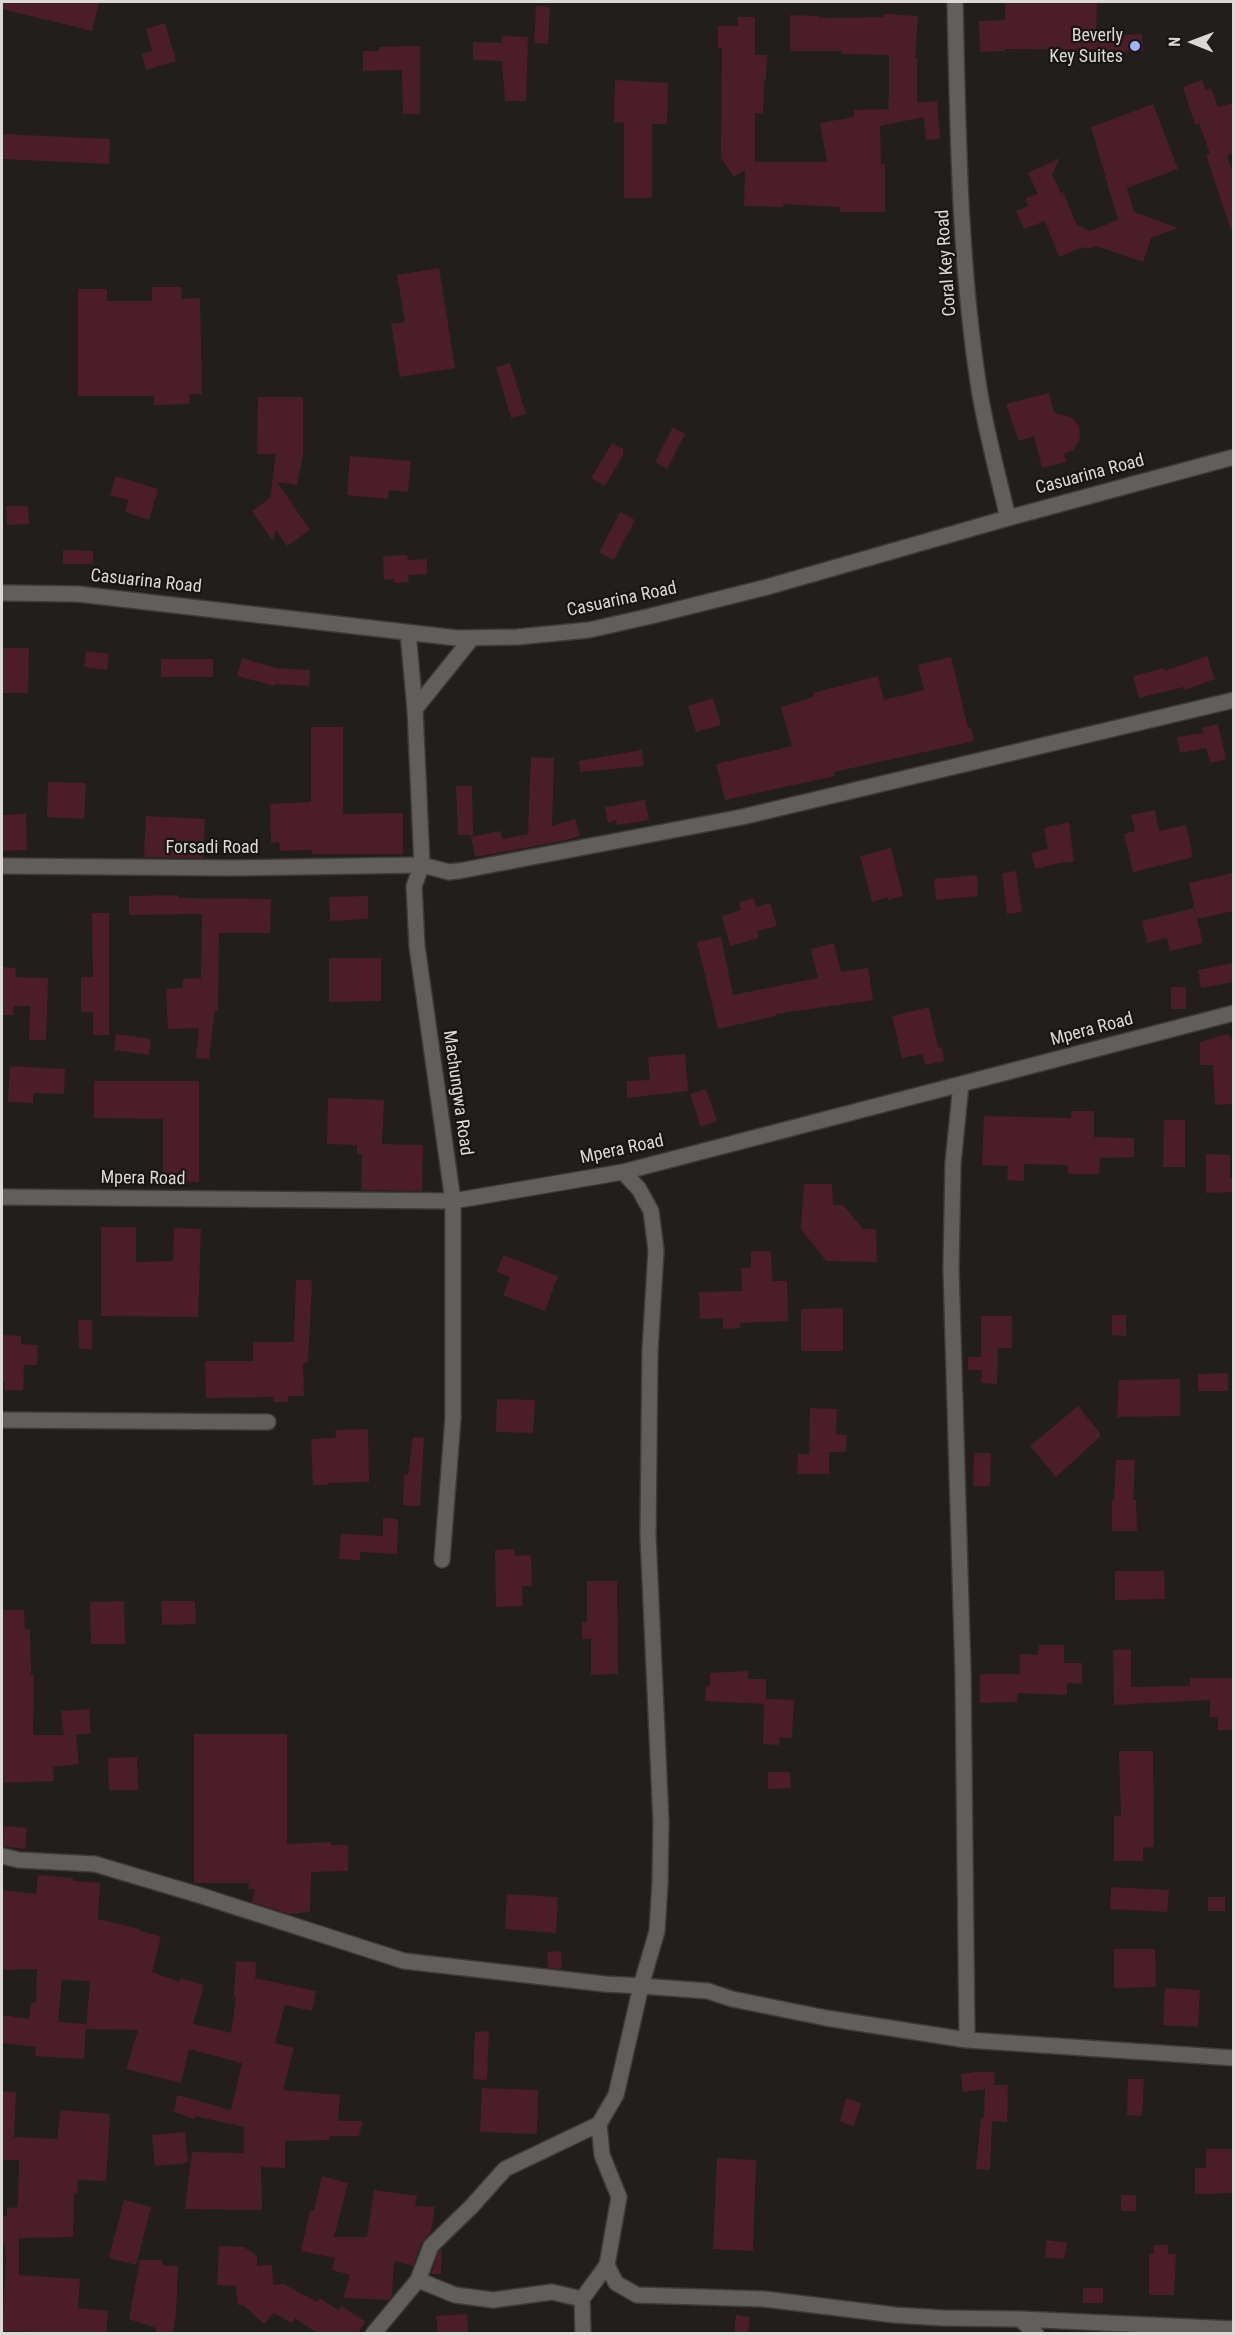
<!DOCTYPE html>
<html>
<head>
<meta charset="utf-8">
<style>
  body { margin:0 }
  #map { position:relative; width:1235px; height:2335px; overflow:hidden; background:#211e1d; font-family:"Roboto Condensed",sans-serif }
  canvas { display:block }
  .frame { position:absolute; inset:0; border:3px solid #dbd9d8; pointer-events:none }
  .north { position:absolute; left:1163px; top:12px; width:60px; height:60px; -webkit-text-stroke:4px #181514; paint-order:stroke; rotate:271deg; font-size:16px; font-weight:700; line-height:24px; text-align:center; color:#dbd9d8 }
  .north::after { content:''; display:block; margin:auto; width:21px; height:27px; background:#dbd9d8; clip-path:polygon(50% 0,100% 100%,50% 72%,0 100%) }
</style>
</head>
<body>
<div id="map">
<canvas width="1235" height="2335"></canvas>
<div class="frame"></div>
<div class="north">N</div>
</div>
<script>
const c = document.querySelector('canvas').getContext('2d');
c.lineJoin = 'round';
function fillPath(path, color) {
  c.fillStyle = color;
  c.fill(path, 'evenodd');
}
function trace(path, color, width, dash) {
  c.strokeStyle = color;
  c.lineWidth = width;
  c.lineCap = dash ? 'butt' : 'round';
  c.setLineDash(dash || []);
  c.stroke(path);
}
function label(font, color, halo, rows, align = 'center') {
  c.font = font + ' "Roboto Condensed",sans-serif';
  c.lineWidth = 4.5;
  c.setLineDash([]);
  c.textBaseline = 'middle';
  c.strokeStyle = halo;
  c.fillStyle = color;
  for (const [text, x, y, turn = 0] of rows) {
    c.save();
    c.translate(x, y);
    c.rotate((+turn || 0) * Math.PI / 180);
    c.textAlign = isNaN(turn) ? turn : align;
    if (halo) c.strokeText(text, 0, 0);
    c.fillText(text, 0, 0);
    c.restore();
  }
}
fillPath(new Path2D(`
  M2,2H99L92,31L2,9Z
  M1005,2H1097L1096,36L1142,34L1143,51L1119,52V50L1005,49V51L980,52L979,21L1005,20Z
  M536,6L550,7L548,44L534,43Z
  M884,14L918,16L915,58H917V103L937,101L940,139L926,140L924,117L880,126L881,164H885V212H840V207L783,204V207L744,206L745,170L734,177L721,158L722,48H718V26H738V17H755V55H767L766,80H764L763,113H755V162H827L820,123L854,117V110L889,109L888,100H889V55L842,54L841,51H790V15L819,16V18L884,17Z
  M165,23L176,61L146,70L142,54L152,51L146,29Z
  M502,36L528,37L526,101H505L502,61L473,60V42L502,43Z
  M420,46V114H403L402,70L363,71V51H379V47Z
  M615,80L668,83L667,124H652V198H624V123L614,122Z
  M1202,80L1206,90L1211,88L1218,107L1233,103V153L1227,155L1233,174V229L1231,230L1206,155L1210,154L1199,123L1195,125L1183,87Z
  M1153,104L1178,169L1127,188L1134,212L1178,228L1151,238L1143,262L1096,246L1087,249L1083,247L1059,257L1045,221L1024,229L1016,211L1028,206L1026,198L1038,194L1028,173L1060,158L1052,175L1061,193L1063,192L1077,225L1090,231L1118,220L1091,127Z
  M2,134L110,139L109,164L2,159Z
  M439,268L455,368L400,377L391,324L405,322L397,275Z
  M152,287H181L182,299L200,298L202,394H189L190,404L154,405V396H78V289H107V301H152Z
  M510,363L526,414L511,418L496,367Z
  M1049,393L1054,413L1070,417L1075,421L1079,426L1080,439L1073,450L1064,454L1066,462L1042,468L1034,436L1019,441L1006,404Z
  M258,397H303V455L297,485L277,482L310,530L287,546L276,530L273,541L252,511L270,498L276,454H257Z
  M673,427L685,434L667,469L655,462Z
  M612,443L623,449V455L605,486L591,478Z
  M350,456L411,461L408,492L389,490L388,499L347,495Z
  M116,476L158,489L149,520L125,512L128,500L110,495Z
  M6,506H28L29,524L7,525Z
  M620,512L635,520L614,560L599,553Z
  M63,550L93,551V564H63Z
  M407,555L408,560L427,559V574L408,575L409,582L394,583V579L384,580L383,556Z
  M2,648H29L28,693H2Z
  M86,651L109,654L107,670L84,667Z
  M1207,656L1215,679L1185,690L1184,687L1139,698L1133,676L1164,668L1165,671Z
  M951,657L968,728H971L974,741L834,772L835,776L725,800L716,764L792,746L781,707L814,697L813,693L878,676L884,700L924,690L918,665Z
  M242,658L276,668L310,670L309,686L274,684V686L237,676Z
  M161,659H213V677H161Z
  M713,698L721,725L696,732L688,706Z
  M1218,724L1226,759L1210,763L1206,748L1180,753L1177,737L1204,733L1202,728Z
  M311,727H343V814L403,813V854H312V850L280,851L279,842L271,843L270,804L311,802Z
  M642,750L644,766L580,772L579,761Z
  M531,757L554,758L552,826L575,819L580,836L562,841L475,857L471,837L500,831L502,839L528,834Z
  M48,782L86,783L84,819L47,817Z
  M456,786H472L473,835H458Z
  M645,800L649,820L617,825L616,820L608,823L605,807Z
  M1155,810L1159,831L1186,825L1193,857L1133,872L1124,834L1135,831L1131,815Z
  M26,814L27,850L2,851V815Z
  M146,816L205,819L203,858L144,857Z
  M1069,822L1074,862L1060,863L1035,869L1031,853L1048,849L1044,828Z
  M891,848L903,896L888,900V897L872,902L860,856Z
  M1016,871L1022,912L1007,914L1002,873Z
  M1233,873V911L1197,919L1189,883Z
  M977,875L978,896L936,900L934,879Z
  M178,895L179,898L271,899L270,933H219L218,1010H215L209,1059L196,1058L199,1028L168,1029L166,989L183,988V979L201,978L202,914L129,915V896Z
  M368,896V919L330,921L329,897Z
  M754,898L756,907L770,903L777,926L757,931L759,938L730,946L722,916L741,910L739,902Z
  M1194,908L1203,943L1170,951L1167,938L1147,943L1142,921Z
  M92,913H109V1035H93V1012H81V977H93Z
  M721,937L733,995L818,978L811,949L834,943L841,972L868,968L873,1000L775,1014L776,1016L718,1029L697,942Z
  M329,958H381V1001L329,1002Z
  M1233,963V982L1201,988L1198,970Z
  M2,967L16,968L15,977L48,978L46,1040H29L30,1006H14L13,1015H2Z
  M1171,987H1186V1009H1171Z
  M929,1007L938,1048L942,1047L944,1061L925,1065L923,1054L902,1058L892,1016Z
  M116,1034L151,1039L149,1055L114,1050Z
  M1228,1034L1233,1042V1104L1215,1105L1213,1065H1200V1042Z
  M685,1054L688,1091L627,1098V1081L650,1080L648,1057Z
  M10,1066L65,1069L64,1094L33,1093V1103L8,1102Z
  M94,1081H199V1182L163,1181V1119L94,1118Z
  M706,1089L717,1121L701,1127L690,1094Z
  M328,1098L384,1100L382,1144L423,1145L422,1191L361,1190L362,1154H357V1145L327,1144Z
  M1071,1111H1094V1137L1134,1138V1157L1100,1158L1099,1174H1068V1165L1024,1164V1181L1007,1180L1008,1166L982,1165L984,1116L1071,1118Z
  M1164,1120H1185V1167H1163Z
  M1206,1154L1230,1155V1178H1233V1192L1206,1193Z
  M804,1184H832L833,1205H843L863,1229H876L877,1262L826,1261L801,1229Z
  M101,1227H136V1262L173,1261L174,1228L201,1229L198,1317L101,1316Z
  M751,1251H771L772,1281H787L788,1321L740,1323V1328L723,1329V1318L700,1319L699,1292L742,1291L741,1268H751Z
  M503,1255L558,1276L545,1311L503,1295L510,1277L497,1272Z
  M296,1280H312L308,1362L303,1363L304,1396H288V1402H274V1397L206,1398L205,1361H253V1342H294Z
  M843,1308V1351H801V1309Z
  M1112,1315H1126V1336L1112,1335Z
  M981,1316H1012V1348H998L997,1384L981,1383L982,1370H968V1357H981Z
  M78,1320H92V1349H79Z
  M2,1335L21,1336V1344L38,1345L37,1365H24L23,1390H4L5,1382H2Z
  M1228,1373V1391H1198V1374Z
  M1180,1379V1416L1117,1417L1119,1380Z
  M497,1399L535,1400L533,1433L496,1432Z
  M1078,1406L1100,1433V1437L1056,1477L1030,1446Z
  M810,1408L837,1409L836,1434L847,1435L846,1452H829V1474H797L798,1454H809Z
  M368,1429L369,1482L328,1483V1485H313L311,1439L336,1438L335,1430Z
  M413,1437L424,1438L420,1506L403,1505L404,1475H408Z
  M974,1453H991L990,1486H973Z
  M1116,1460H1135L1133,1500H1136L1137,1531H1112V1501H1114Z
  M383,1518L398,1519L397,1554L360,1552V1560L339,1559L341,1534L383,1536Z
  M514,1549L515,1556L531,1555L532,1586H522L523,1606L496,1607L495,1550Z
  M1115,1571H1164L1165,1599L1115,1600Z
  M587,1581H617L618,1674L591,1675V1639H582V1622H587Z
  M124,1601L125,1644H91L90,1602Z
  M161,1601H195L196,1624L162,1625Z
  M2,1610H24L25,1630L30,1629L31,1675H34L33,1735H64L61,1711L89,1709L91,1733L76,1735L79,1764L53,1767L54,1781L2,1783Z
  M1039,1645H1064V1663H1082V1684L1067,1683V1695L1017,1693V1702L980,1703V1674H1020V1654L1038,1655Z
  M1131,1649V1687L1190,1686V1678H1233V1730H1218V1717H1210V1700L1114,1705L1113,1650Z
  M748,1671V1679H766V1699L794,1700L792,1738L780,1737L779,1745L763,1744L764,1704L705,1701L706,1686H710V1673Z
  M194,1734H287V1844L331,1842V1845H348V1871L311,1872L310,1912L289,1914L252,1902L255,1889H248L249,1883H194Z
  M1119,1751H1153L1154,1847L1143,1848V1861H1114V1816L1121,1815Z
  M137,1757L138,1790H109L108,1758Z
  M768,1772H790L791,1788L768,1789Z
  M4,1826L27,1828L25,1849L2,1846Z
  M38,1875L73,1878V1881L100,1883L98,1919L140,1929V1931L161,1936L152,1972L180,1982V1978L204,1985L193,2024L231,2033L236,1997H234L236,1961L256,1962L255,1978L316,1991L312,2011L285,2005L275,2043L294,2048L283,2090L340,2095L338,2121H363L359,2136H329V2140L285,2141V2168L261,2167L262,2210L185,2209L192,2152L244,2153V2127L195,2116L194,2119L174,2112L177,2095L231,2110L242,2063L189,2049L181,2083L126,2069L138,2030L86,2029L90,1981L62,1980L58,2022L86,2024L84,2059L35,2056L36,2047L2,2043V2015L29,2019L31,2003H36L37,1969L2,1970V1890L36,1894Z
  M1111,1887L1169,1890L1167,1912L1110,1909Z
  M507,1894L558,1897L556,1933L505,1929Z
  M1208,1897H1225V1911H1208Z
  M1114,1949H1155L1156,1987L1114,1988Z
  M561,1951L562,1969L548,1968L547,1952Z
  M1165,1988L1200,1990L1198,2027L1163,2025Z
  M489,2031L487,2080L473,2079L475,2032Z
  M976,2072H995L994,2085H1008L1007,2122L992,2121L990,2170L976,2169L981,2118H984L985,2089L963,2092L961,2074Z
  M1128,2079H1144L1142,2116L1127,2115Z
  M482,2088L538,2090L537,2134L480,2132Z
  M2,2091L16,2092L14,2137L57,2139L61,2110L110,2114L106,2181L78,2180L77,2193H74L73,2237L19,2238V2275L80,2279L78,2308L108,2311L106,2334L2,2331L6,2260L5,2244H2V2216H7V2208L18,2207L19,2160H2Z
  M846,2098L861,2103L854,2126L840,2122Z
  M185,2132L188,2163L155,2166L152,2135Z
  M1206,2149H1232L1233,2193L1195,2194V2168H1206Z
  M717,2158L756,2160L753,2251L713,2249Z
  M322,2176L348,2183L334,2237H367L374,2190L417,2196L415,2206L435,2207L431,2232L422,2242L413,2266L394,2261L392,2296L389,2300L343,2298L350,2275L332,2270L335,2258L301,2251L310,2210L314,2211Z
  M1121,2195H1136V2211H1121Z
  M124,2200L151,2207L136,2265L109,2258Z
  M1047,2240L1067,2243L1064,2259L1045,2257Z
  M1154,2245H1168V2254H1176L1174,2295H1149V2254H1154Z
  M219,2246L244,2247L257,2256V2266L272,2265L273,2285L284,2284L317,2302L320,2298L339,2311L341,2306L365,2321L358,2334H318L295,2318L292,2323L274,2313L264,2324L243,2305H238L236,2286L217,2285Z
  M442,2249L441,2274H431L439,2251Z
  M140,2260H162V2265L178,2266L176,2313L173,2334H156V2328L129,2319Z
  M1083,2288H1103V2303H1083Z
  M467,2314L468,2334H438L436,2316Z
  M736,2315L750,2317L748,2334H734Z`), '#4b1d29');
const minor = new Path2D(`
  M955,2C958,130 959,261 979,388C986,432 998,475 1008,518
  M2,593L78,594L457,638L517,637L589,630L651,616L767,587L1008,518L1234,457
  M408,633L415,709L422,865L414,886L417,946L453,1201V1418L442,1560
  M415,709L472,638
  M2,866L232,868L422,865L449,872L459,871L742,817L1234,700
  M961,1084L953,1163L951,1269L963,1674L967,2040
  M623,1172L639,1189L651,1211L656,1250L650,1351L648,1535L661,1822L660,1883L657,1931L641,1986L708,1991L732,1999L826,2018L967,2040L1234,2058
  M2,1197L453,1201L623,1172L1234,1013
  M2,1420L268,1422
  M2,1856L19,1860L95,1864L199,1895L404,1961L605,1984L641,1986L616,2095L599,2124L602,2155L619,2197L607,2265L616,2283L637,2295L764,2299L895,2315L943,2318L1020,2319L1234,2329
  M418,2280L455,2295L493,2300L552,2292L582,2299
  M1020,2319L1036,2334
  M373,2334L418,2280L431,2246L472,2206L505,2169L599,2124
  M583,2334L582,2299L607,2265`);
trace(minor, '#3d3a39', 18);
trace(minor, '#625e5d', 15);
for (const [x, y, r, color] of [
  [1135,46,6,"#a2b2fd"]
]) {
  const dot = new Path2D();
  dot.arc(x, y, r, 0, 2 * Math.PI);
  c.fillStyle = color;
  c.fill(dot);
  trace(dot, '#181514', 2);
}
label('18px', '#dbd9d8', '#181514', [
  ["Beverly",1123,36],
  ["Key Suites",1123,57]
], 'right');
label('18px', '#dbd9d8', '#181514', [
  ["Coral Key Road",947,263,-94],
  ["Casuarina Road",1090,475,-15],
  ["Casuarina Road",146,582,6],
  ["Casuarina Road",622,600,-12],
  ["Forsadi Road",212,848],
  ["Mpera Road",1092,1030,-15],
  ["Machungwa Road",457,1093,82],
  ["Mpera Road",622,1150,-12],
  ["Mpera Road",143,1179,1]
]);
</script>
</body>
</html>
